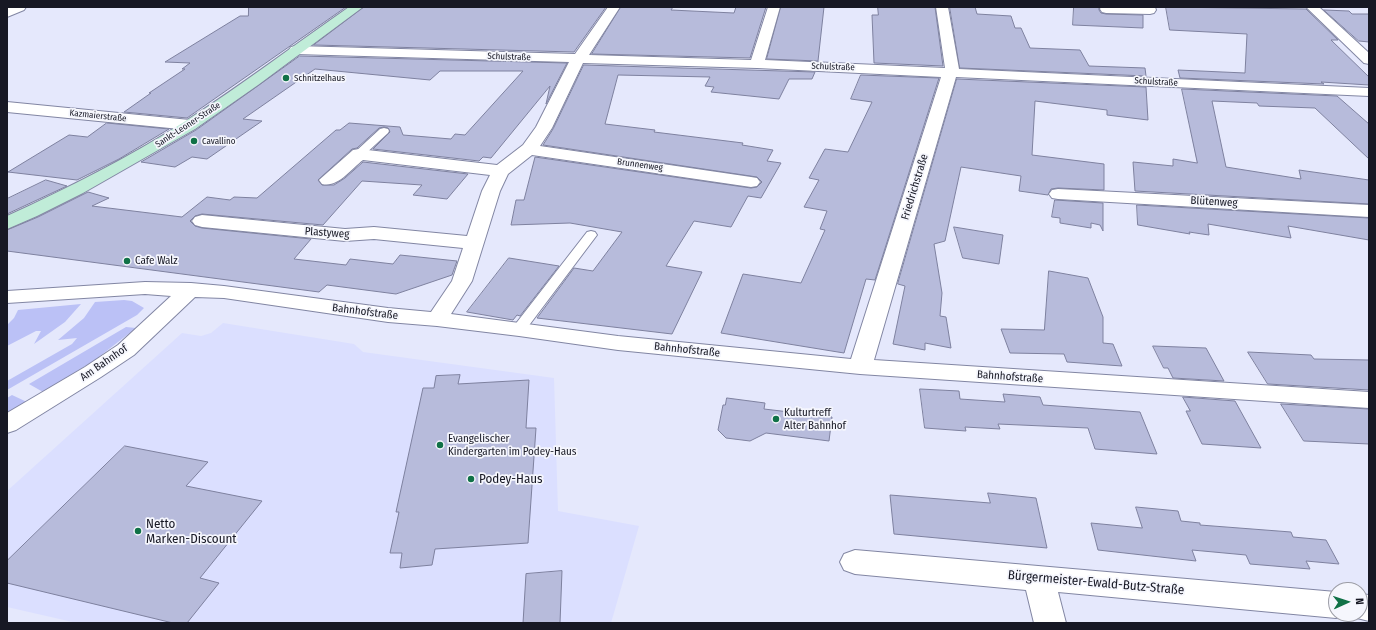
<!DOCTYPE html>
<html>
<head>
<meta charset="utf-8">
<style>
  body { margin:0 }
  #map { position:relative; width:1376px; height:630px; overflow:hidden; background:#e5e8fc; font-family:"Fira Sans Condensed",sans-serif }
  canvas { display:block }
  .frame { position:absolute; inset:0; border:8px solid #171824; pointer-events:none }
  .north { position:absolute; left:1328px; top:582px; width:40px; height:40px; box-sizing:border-box; background:#f5f6fd; border:1px solid #9c9da6; border-radius:50%; rotate:87deg; font-size:11px; font-weight:700; line-height:16px; text-align:center; color:#171824 }
  .north::after { content:''; display:block; margin:auto; width:14px; height:18px; background:#107147; clip-path:polygon(50% 0,100% 100%,50% 72%,0 100%) }
</style>
</head>
<body>
<div id="map">
<canvas width="1376" height="630"></canvas>
<div class="frame"></div>
<div class="north">N</div>
</div>
<script>
const c = document.querySelector('canvas').getContext('2d');
c.lineJoin = 'round';
function fillPath(path, color) {
  c.fillStyle = color;
  c.fill(path, 'evenodd');
}
function trace(path, color, width, dash) {
  c.strokeStyle = color;
  c.lineWidth = width;
  c.lineCap = dash ? 'butt' : 'round';
  c.setLineDash(dash || []);
  c.stroke(path);
}
function label(font, color, halo, rows, align = 'center') {
  c.font = font + ' "Fira Sans Condensed",sans-serif';
  c.lineWidth = 3.5;
  c.setLineDash([]);
  c.textBaseline = 'middle';
  c.strokeStyle = halo;
  c.fillStyle = color;
  for (const [text, x, y, turn = 0] of rows) {
    c.save();
    c.translate(x, y);
    c.rotate((+turn || 0) * Math.PI / 180);
    c.textAlign = isNaN(turn) ? turn : align;
    if (halo) c.strokeText(text, 0, 0);
    c.fillText(text, 0, 0);
    c.restore();
  }
}
fillPath(new Path2D(`
  M223,323L354,344L363,352L554,378L558,511L639,526L611,623H77L7,607V491L182,333L201,336L211,333Z`), '#dbdfff');
fillPath(new Path2D(`
  M124,300L132,301L144,308L137,315L7,390V381L72,344L77,338L58,340L84,318L95,302Z
  M81,304L65,322L34,344L41,331H36L7,346V325L14,318L18,310Z
  M126,327L136,328L95,360L43,392L29,384Z
  M12,395L27,402L7,414V398Z`), '#bbc1f6');
const building = new Path2D(`
  M249,7H346L187,118L124,112L151,93H149L185,69H182L190,63L165,62L240,16H248Z
  M364,7H606L574,52L314,45Z
  M621,7H673L671,10L734,13L736,7H766L750,58L592,54Z
  M781,7H824L818,61L767,59Z
  M878,7H935L943,66L874,63L872,15H878Z
  M950,7H975L977,14L1011,16L1015,28H1021L1030,48L1080,50L1089,66L1145,68L1146,76L960,68Z
  M1074,7H1099V10L1101,13L1106,14L1143,15V28L1073,25Z
  M1166,7L1306,9L1338,40H1331L1369,77V85L1321,82L1324,84L1180,78L1178,70L1245,73L1247,34L1170,30Z
  M1324,10L1349,11L1352,14H1369V42L1359,41Z
  M300,56L567,63L546,104L550,86L491,158L483,157L479,161L373,149L390,132L388,128L384,127L379,128L357,148L352,149L318,180L322,185H334L345,178L363,162L468,174L447,199L413,195L422,185L362,181L323,225L202,214L195,216L190,221L195,226L202,228L311,239L294,259L346,265L350,259L393,264L400,255L457,261L452,275L396,294L327,285L319,292L7,251V230L38,217L88,192L109,198L92,206L182,217L207,197L230,200L234,197L257,198L336,130H340L349,123L400,127L403,135L451,139L455,134L465,135L523,71H440L430,80L315,69L243,119L262,121L207,159L192,157L175,167L141,162L196,130Z
  M584,65L815,72L812,79H789L779,99L711,92L714,87L705,86L710,77L618,75L605,124L655,130L654,132L743,143L742,145L773,150L767,161L781,163L761,198L748,196L731,227L694,221L666,266L702,272L672,334L537,318L574,268L593,271L622,232L570,223L511,225L516,200H524L535,157L751,188L757,187L762,182L757,177L543,145L553,129Z
  M861,75L939,78L875,280L866,279L844,353L721,333L743,274L801,283L825,230L820,229L827,211L804,207L819,180L809,178L825,149L848,152L872,102L851,99Z
  M957,79L1146,87L1148,120L1107,115V110L1035,101L1032,155L1104,164V190L1058,188L1051,189L1048,195L1019,191L1021,176L961,167L945,241L934,244L942,293L940,316L946,317L951,348L925,343V350L893,344L905,286L898,284Z
  M1182,89L1337,96L1369,124V159L1315,108L1259,106L1257,103L1212,101L1226,167L1301,179L1299,170L1369,180V204L1135,191L1133,162L1173,166V159L1197,163Z
  M107,123L169,129L119,159L77,180L8,172L69,135L87,137Z
  M46,180L67,186L7,214V199Z
  M1055,200L1103,203V231L1100,225L1091,223V228L1060,223V218L1052,217Z
  M1137,205L1369,218V240L1288,226L1291,238L1208,224L1209,235L1189,232L1190,234L1138,225Z
  M954,227L1003,235L999,264L963,258Z
  M509,258L559,266L520,316L517,315L513,320L467,312Z
  M1049,271L1088,278L1103,317V343L1113,344L1122,366L1067,362L1064,354L1010,353L1001,329L1044,330Z
  M1153,346L1206,348L1224,381L1173,378L1168,368H1164Z
  M1248,352L1311,355L1314,359L1369,360V390L1268,384Z
  M460,375L458,384L529,380L526,428H536L528,543L435,549L432,565L400,568L402,553H390L399,512H396L423,388H434L436,376Z
  M920,389L959,391L960,399L1005,402L1003,394L1040,397L1043,405L1140,412L1157,454L1095,449L1088,428L998,424L1000,429L965,427L966,431L925,428Z
  M1183,397L1235,401L1261,448L1202,444L1186,411H1190Z
  M727,398L765,403L764,409L832,417L829,441L766,433L750,441L726,438L718,430L723,405H725Z
  M1281,404L1369,409V444L1304,441Z
  M125,446L208,462L186,486L262,501L200,578L219,583L187,623H173L7,583V561Z
  M988,493L1036,498L1047,548L894,534L890,495L990,503Z
  M1136,507L1178,511L1181,521L1200,523V525L1291,532L1293,537L1326,540L1339,564L1306,561L1310,569L1250,564L1246,555L1192,550L1196,561L1098,550L1091,523L1142,528Z
  M562,571L560,623H523L526,574Z`);
fillPath(building, '#b7bbdb');
trace(building, '#7e819f', 1);
const lane = new Path2D(`
  M384,128L388,129L389,131L388,133L363,156H355L354,154L355,152L380,129Z
  M591,231L595,232L597,235L524,332L519,333L514,332L512,329L514,326L587,232Z`);
const street = new Path2D(`
  M10,7H26L24,10L7,17V8Z
  M608,7H620L589,55L751,60L768,7H780L765,60L945,68L936,7H948L959,69L1369,88V96L956,77L874,360L1369,392V408L860,374L618,350L519,336L437,326L388,322L224,298L195,297L134,355L101,377L16,430L7,433V413L85,367L118,345L171,296L145,294L7,303V291L145,282L191,283L224,286L388,308L431,312L452,281L463,248L374,239L345,241L202,227L195,225L192,221L195,217L202,215L345,229L374,227L467,236L482,191L490,175L363,160C351,169 338,188 322,184L319,180L353,150L359,149L497,165L523,145L536,127L569,62L296,54L291,53L289,50L291,47L296,46L575,54ZM583,63L757,68L941,77L851,359L618,336L451,314L472,281L500,191L508,174L532,155L751,187L757,186L760,182L757,178L751,177L540,146L552,128Z
  M1101,7H1155L1156,10L1154,13L1150,14L1106,13L1102,12L1100,9Z
  M1306,7H1319L1369,53V64L1364,63Z
  M7,102L190,120L196,122L198,125L196,128L190,130L7,112Z
  M1058,189L1369,205V217L1058,199L1052,198L1049,194L1052,190Z
  M855,550L1336,592V614H1347L1336,618L1058,592L1066,623H1034L1026,590L855,574L844,570L840,562L844,554Z
  M1360,594L1369,595V621L1349,616L1348,614H1360Z`);
const secondary = new Path2D(`
  M349,7H363L258,85L195,129L83,193L37,216L7,229V216C68,188 128,158 184,122C241,86 294,45 349,7Z`);
trace(lane, '#8286a3', 2);
trace(street, '#8286a3', 2);
trace(secondary, '#8286a3', 2);
fillPath(lane, '#fff');
fillPath(street, '#fff');
fillPath(secondary, '#c0ecd8');
for (const [x, y, r, color] of [
  [286,78,4,"#107147"],
  [194,141,4,"#107147"],
  [127,261,4,"#107147"],
  [776,419,4,"#107147"],
  [440,445,4,"#107147"],
  [471,479,4,"#107147"],
  [138,531,4,"#107147"]
]) {
  const dot = new Path2D();
  dot.arc(x, y, r, 0, 2 * Math.PI);
  c.fillStyle = color;
  c.fill(dot);
  trace(dot, '#f5f6fd', 1.5);
}
label('9px', '#171824', '#f5f6fd', [
  ["Schulstraße",509,57,2],
  ["Schulstraße",833,67,2],
  ["Schulstraße",1156,82,3],
  ["Kazmaierstraße",98,116,6],
  ["Sankt-Leoner-Straße",188,125,-33],
  ["Brunnenweg",640,165,8]
]);
label('9px', '#171824', '#f5f6fd', [
  ["Schnitzelhaus",294,78],
  ["Cavallino",202,141]
], 'left');
label('11px', '#171824', '#f5f6fd', [
  ["Friedrichstraße",915,187,-73],
  ["Blütenweg",1214,202,3],
  ["Plastyweg",327,233,4],
  ["Bahnhofstraße",365,312,7],
  ["Bahnhofstraße",687,350,6],
  ["Am Bahnhof",104,363,-35],
  ["Bahnhofstraße",1010,377,4]
]);
label('11px', '#171824', '#f5f6fd', [
  ["Cafe Walz",135,261],
  ["Kulturtreff",784,413],
  ["Alter Bahnhof",784,426],
  ["Evangelischer",448,439],
  ["Kindergarten im Podey-Haus",448,452]
], 'left');
label('13px', '#171824', '#f5f6fd', [
  ["Podey-Haus",479,479],
  ["Netto",146,524],
  ["Marken-Discount",146,539]
], 'left');
label('13px', '#171824', '#f5f6fd', [
  ["Bürgermeister-Ewald-Butz-Straße",1096,583,5]
]);
</script>
</body>
</html>
